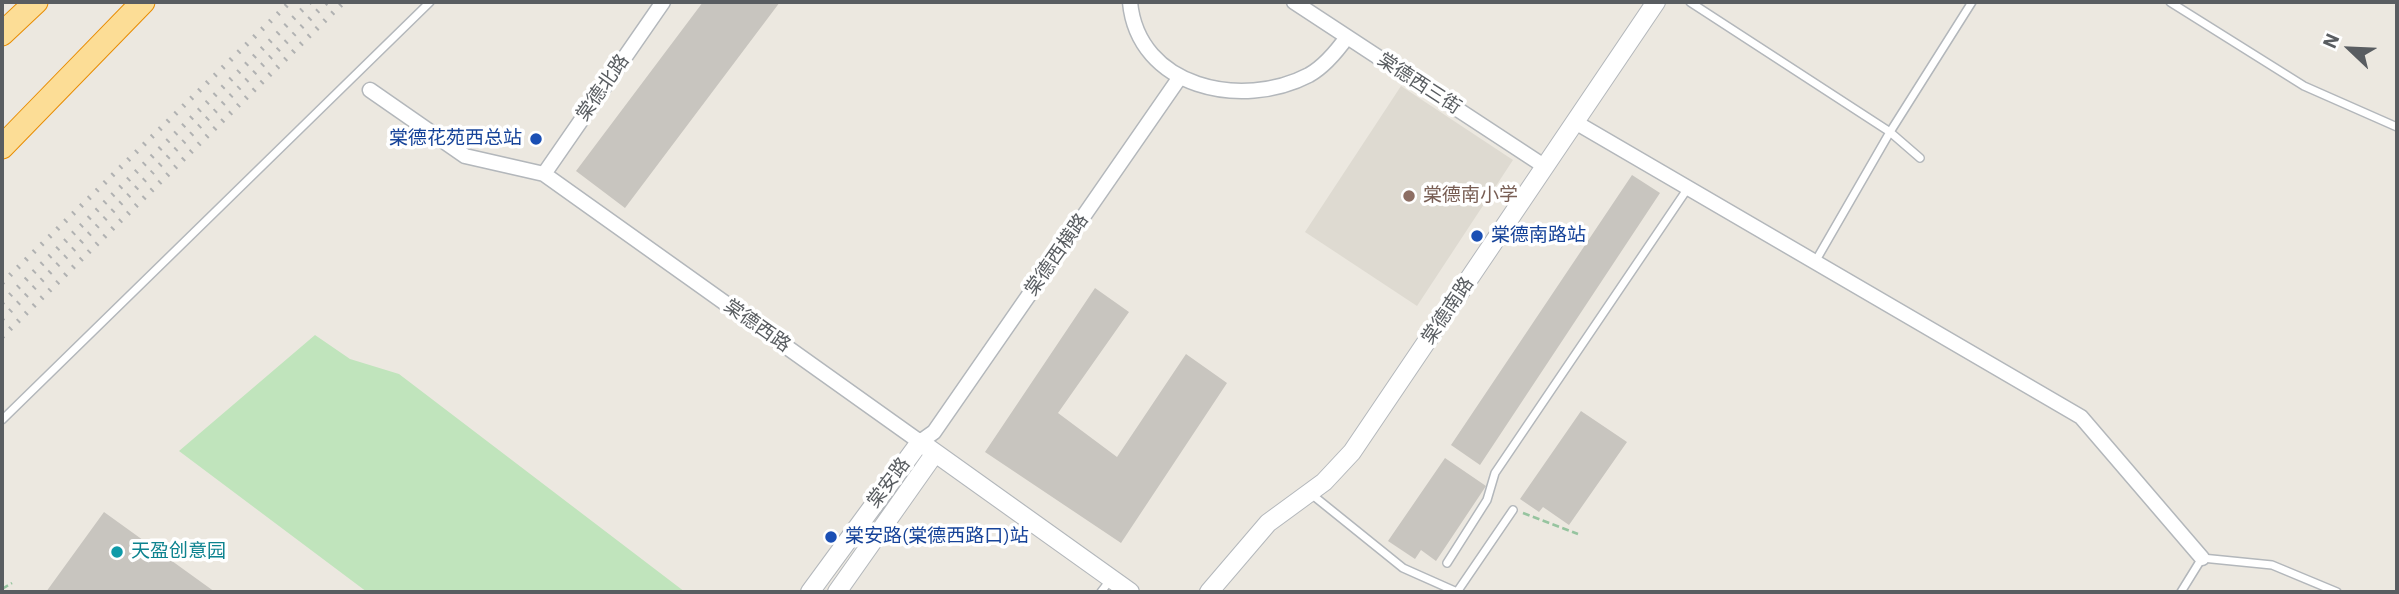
<!DOCTYPE html>
<html>
<head>
<meta charset="utf-8">
<style>
  body { margin:0 }
  #map { position:relative; width:2399px; height:594px; overflow:hidden; background:#ece8e0; font-family:"IBM Plex Sans",sans-serif }
  canvas { display:block }
  .frame { position:absolute; inset:0; border:4px solid #595d61; pointer-events:none }
  .north { position:absolute; left:2315px; top:14px; width:70px; height:70px; -webkit-text-stroke:5px #fff; paint-order:stroke; rotate:293deg; font-size:19px; font-weight:700; line-height:28px; text-align:center; color:#595d61 }
  .north::after { content:''; display:block; margin:auto; width:24px; height:32px; background:#595d61; clip-path:polygon(50% 0,100% 100%,50% 72%,0 100%) }
</style>
</head>
<body>
<div id="map">
<canvas width="2399" height="594"></canvas>
<div class="frame"></div>
<div class="north">N</div>
</div>
<script>
const c = document.querySelector('canvas').getContext('2d');
c.lineJoin = 'round';
function fillPath(path, color) {
  c.fillStyle = color;
  c.fill(path, 'evenodd');
}
function trace(path, color, width, dash) {
  c.strokeStyle = color;
  c.lineWidth = width;
  c.lineCap = dash ? 'butt' : 'round';
  c.setLineDash(dash || []);
  c.stroke(path);
}
function label(font, color, halo, rows, align = 'center') {
  c.font = font + ' "IBM Plex Sans","Noto Sans SC",sans-serif';
  c.lineWidth = 7;
  c.setLineDash([]);
  c.textBaseline = 'middle';
  c.strokeStyle = halo;
  c.fillStyle = color;
  for (const [text, x, y, turn = 0] of rows) {
    c.save();
    c.translate(x, y);
    c.rotate((+turn || 0) * Math.PI / 180);
    c.textAlign = isNaN(turn) ? turn : align;
    if (halo) c.strokeText(text, 0, 0);
    c.fillText(text, 0, 0);
    c.restore();
  }
}
fillPath(new Path2D(`
  M1401,86L1513,160L1417,306L1305,232Z`), '#dedad1');
fillPath(new Path2D(`
  M315,335L350,359L399,374L685,592H367L179,451Z`), '#c0e4bc');
fillPath(new Path2D(`
  M703,2H780L625,208L576,171Z
  M1632,175L1660,193L1480,465L1451,445Z
  M1095,288L1129,312L1058,413L1117,457L1186,354L1227,383L1121,543L985,452Z
  M1581,411L1627,442L1569,525L1543,507L1539,512L1520,499Z
  M1445,458L1486,486L1436,561L1421,550L1415,559L1388,541Z
  M104,512L215,592H46Z`), '#c8c5bf');
const service = new Path2D(`
  M1690,2L1890,132L1920,158
  M2170,2L2304,86L2397,127
  M1815,262L1890,132L1972,2
  M2,420L430,2
  M1310,493L1403,568L1457,592L1513,510
  M1447,563L1487,500L1495,473L1688,188
  M1101,592L1111,579
  M2181,592L2202,558L2272,565L2337,592`);
const minor = new Path2D(`
  M1130,2C1138,88 1242,110 1309,75C1325,66 1337,51 1347,37
  M1294,2L1544,166
  M370,90L465,156L544,174L920,442L934,432L1180,77
  M1575,122L2081,417L2202,558
  M544,174L663,2`);
const tertiary = new Path2D(`
  M810,592L920,442L1130,592
  M837,592L935,453
  M1209,592L1268,523L1324,482L1352,452L1656,2`);
const trunk = new Path2D(`
  M2,34L36,2
  M2,147L143,2`);
trace(service, '#b3b7bb', 10);
trace(minor, '#b3b7bb', 17);
trace(tertiary, '#b3b7bb', 20);
trace(trunk, '#e88d04', 25);
trace(new Path2D(`
  M1523,513L1578,534
  M2,589L12,583`), '#96c49f', 2.5, [7, 3.5]);
trace(service, '#fff', 7);
trace(minor, '#fff', 14);
trace(tertiary, '#fff', 18);
trace(trunk, '#fcdd96', 23);
trace(new Path2D(`
  M2,283L290,2
  M2,303L310,2
  M2,319L327,2
  M2,337L344,2`), '#b1b2b2', 5, [2, 9]);
for (const [x, y, r, color] of [
  [536,139,7,"#1a4fb4"],
  [1409,196,7,"#8d6e63"],
  [1477,236,7,"#1a4fb4"],
  [831,537,7,"#1a4fb4"],
  [117,552,7,"#0f9aa8"]
]) {
  const dot = new Path2D();
  dot.arc(x, y, r, 0, 2 * Math.PI);
  c.fillStyle = color;
  c.fill(dot);
  trace(dot, '#fff', 2.5);
}
label('19px', '#595d61', '#fff', [
  ["棠德西三街",1419,84,33],
  ["棠德北路",603,88,-55],
  ["棠德西横路",1057,255,-55],
  ["棠德南路",1448,311,-56],
  ["棠德西路",757,326,35],
  ["棠安路",889,483,-53]
]);
label('19px', '#164399', '#fff', [
  ["棠德花苑西总站",522,139,"right"],
  ["棠德南路站",1491,236],
  ["棠安路(棠德西路口)站",845,537]
], 'left');
label('19px', '#785e54', '#fff', [
  ["棠德南小学",1423,196]
], 'left');
label('19px', '#0d838f', '#fff', [
  ["天盈创意园",131,552]
], 'left');
</script>
</body>
</html>
